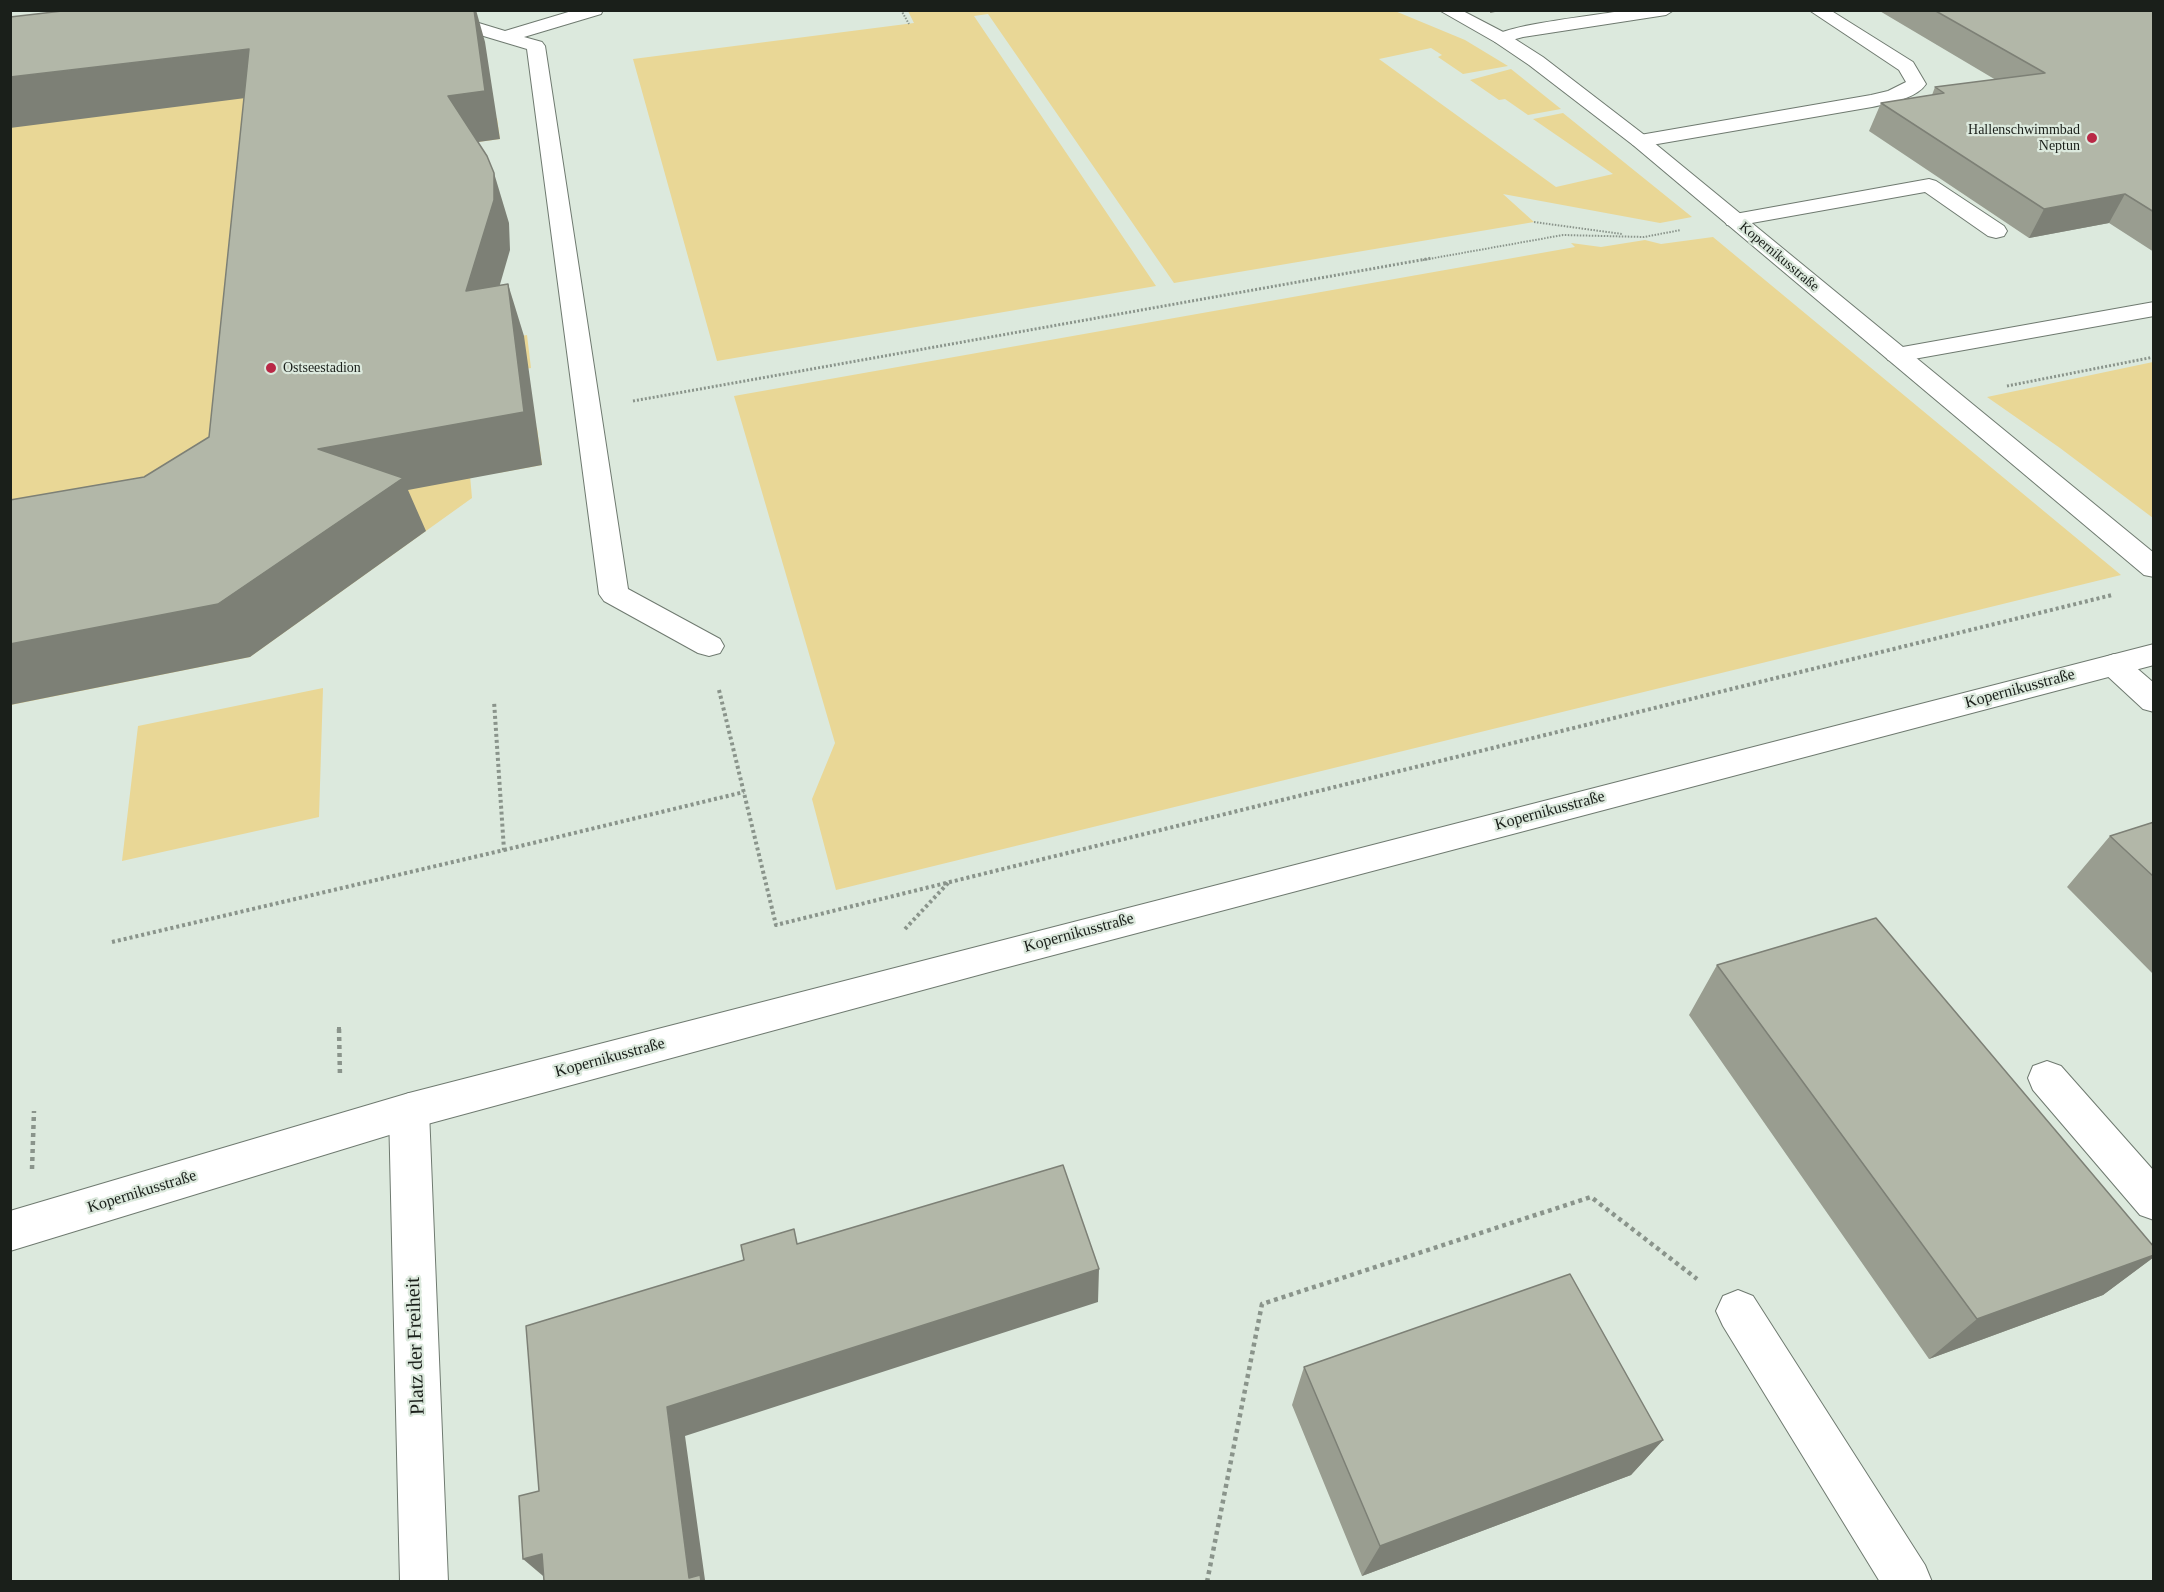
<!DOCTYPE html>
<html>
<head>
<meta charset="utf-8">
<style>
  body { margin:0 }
  #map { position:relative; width:2164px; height:1592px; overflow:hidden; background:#dce9dd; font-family:Georgia,serif }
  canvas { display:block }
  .frame { position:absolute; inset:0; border:12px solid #1a1f1a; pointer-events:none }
</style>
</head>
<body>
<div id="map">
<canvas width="2164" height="1592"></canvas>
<div class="frame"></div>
</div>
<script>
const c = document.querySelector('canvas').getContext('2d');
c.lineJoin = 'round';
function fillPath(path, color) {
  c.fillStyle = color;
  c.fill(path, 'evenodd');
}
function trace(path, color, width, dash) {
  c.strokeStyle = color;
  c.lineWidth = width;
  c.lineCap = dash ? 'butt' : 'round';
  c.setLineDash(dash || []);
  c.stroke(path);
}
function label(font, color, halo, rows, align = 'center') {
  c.font = font + ' Georgia,serif';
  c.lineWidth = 4.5;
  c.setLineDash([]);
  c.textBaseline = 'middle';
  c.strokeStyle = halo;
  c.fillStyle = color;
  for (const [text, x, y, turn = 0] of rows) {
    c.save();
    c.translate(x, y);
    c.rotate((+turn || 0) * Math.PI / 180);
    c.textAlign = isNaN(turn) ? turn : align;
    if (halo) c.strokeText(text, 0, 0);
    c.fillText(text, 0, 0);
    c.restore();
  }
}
fillPath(new Path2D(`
  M908,11H1395L1465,40L1508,66L1463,74L1438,57L1442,55L1431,48L1379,59L1556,187L1613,174L1533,119L1563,113L1692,217L1660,223L1503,194L1534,222L1174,283L988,14L974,16L1156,286L717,361L633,59L914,23Z
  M10,66L442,125L497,118L500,139L463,144L483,305L485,342L527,335L531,368L460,380L537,428L542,465L498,473L468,453L472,498L250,657L11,705Z
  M1511,69L1561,109L1528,115L1505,99L1499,100L1470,80Z
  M1713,237L2121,575L836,890L812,799L835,743L734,396L1575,247L1571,243L1601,247L1645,240L1661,244Z
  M2153,362V518L2060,448L1987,397Z
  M323,688L319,817L122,861L138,726Z`), '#e9d796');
const service = new Path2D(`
  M408,10H436L505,31L575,10H603L601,14L524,37L542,42L545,46L628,589L720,639L724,646L720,653L709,656L698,653L604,601L599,594L527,49L410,14Z
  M1628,10H1674L1666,15L1523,37L1501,43L1495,42L1492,38C1501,25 1606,14 1628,10Z
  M1809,10H1830L1913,62L1926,84C1916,99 1889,103 1872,107L1640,147L1633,145L1630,141L1633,137L1640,135L1871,95L1888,91L1906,82L1899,70Z
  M1929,179L1936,181L2004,226L2007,231L2004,236L1996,238L1988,236L1925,192L1735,226L1727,225L1724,220L1727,215L1735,214Z
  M2154,302V316L1897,362L1888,360L1885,355L1888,350L1897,348Z
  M2114,654L2125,658L2154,683V712L2143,709L2103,672L2099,665L2103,658Z
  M2047,1061L2061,1066L2154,1171V1220L2140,1215L2033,1090L2028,1078L2033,1066Z
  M1738,1290L1753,1296L1925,1565L1932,1582H1880L1723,1326L1716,1311L1723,1296Z`);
const minor = new Path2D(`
  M1439,10H1461L1507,34L1543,57L1647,137L2154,553V577L2144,575L1633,145L1529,65L1495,42Z
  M409,1093L423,1099L429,1111L448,1582H400L389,1111L395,1099Z`);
const tertiary = new Path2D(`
  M2154,644V665L993,971L409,1129L10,1251V1211L409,1093Z`);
trace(service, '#6f7a70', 2);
trace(minor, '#6f7a70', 2);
trace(tertiary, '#6f7a70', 2);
trace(new Path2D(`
  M901,10L909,24
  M1534,222L1622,234
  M1423,260L1563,235L1644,237L1681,230`), '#8a948b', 2, [1.5, 1.5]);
trace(new Path2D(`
  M2007,386L2154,357
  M633,401L1432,258`), '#8a948b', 3, [2, 2]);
trace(new Path2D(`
  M719,690L776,925L2112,595
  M504,850L744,792
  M905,929L949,882
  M112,942L504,850L494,701
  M339,1027V1030`), '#8a948b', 4, [3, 3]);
trace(new Path2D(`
  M339,1029L340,1077
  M32,1169L34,1111
  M1207,1582L1262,1304L1591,1197L1697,1279`), '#8a948b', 4.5, [4, 4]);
fillPath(service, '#fff');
fillPath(minor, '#fff');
fillPath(tertiary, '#fff');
fillPath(new Path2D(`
  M1878,10H2154V252L2109,223L2029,238L1869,131L1881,103L1932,95L1935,87L1996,80Z
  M2154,822V975L2067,887L2110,836Z
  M1717,965L2154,1247V1257L2103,1295L1929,1359L1689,1015Z
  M1304,1367L1663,1440L1631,1475L1362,1576L1292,1405Z`), '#999d90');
fillPath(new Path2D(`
  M474,10H476L485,42L500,139L464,144L448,96Z
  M1491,10H1505L1490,13Z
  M249,49L269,95L10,128V77Z
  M494,173L509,223L510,250L483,343L466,291Z
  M2125,194L2109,223L2029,238L2044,209Z
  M508,284L524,336L542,465L408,490L426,531L250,657L10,705V644L318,449Z
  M2154,1255V1257L2103,1295L1929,1359L1977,1319Z
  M1099,1269L1098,1302L685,1436L705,1580L706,1581H692L689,1578L667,1407Z
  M1663,1440L1631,1475L1362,1576L1380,1546Z
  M542,1554L549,1581L523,1559Z`), '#7d8076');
const building = new Path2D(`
  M71,10H474L485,91L448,96L487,156L494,173V200L466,291L508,284L524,412L318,449L403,478L218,604L10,644V500L144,477L209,437L249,49L10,77V17Z
  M1934,10H2154V212L2125,194L2044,209L1881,103L1944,93L1935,87L2045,73Z
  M2154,822V877L2110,836Z
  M1876,918L2154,1247V1255L1977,1319L1717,965Z
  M1063,1165L1099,1269L667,1407L689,1578L700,1575L701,1581H544L542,1554L523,1559L519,1496L539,1491L526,1326L744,1260L741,1245L794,1229L797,1244Z
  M1570,1274L1663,1440L1380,1546L1304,1367Z`);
fillPath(building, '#b2b7a8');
trace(building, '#7d8076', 1.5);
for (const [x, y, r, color] of [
  [2092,138,6,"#b92846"],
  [271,368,6,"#b92846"]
]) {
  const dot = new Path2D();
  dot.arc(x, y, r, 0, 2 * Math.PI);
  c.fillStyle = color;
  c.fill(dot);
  trace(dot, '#dce9dd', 2);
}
label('14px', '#1a1f1a', '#dce9dd', [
  ["Hallenschwimmbad",2080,130],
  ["Neptun",2080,146],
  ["Ostseestadion",283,368,"left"]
], 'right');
label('14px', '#1a1f1a', '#dce9dd', [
  ["Kopernikusstraße",1779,257,40]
]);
label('16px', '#1a1f1a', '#dce9dd', [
  ["Kopernikusstraße",2020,689,-15],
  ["Kopernikusstraße",1550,811,-15],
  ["Kopernikusstraße",1079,933,-15],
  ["Kopernikusstraße",610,1058,-15],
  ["Kopernikusstraße",142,1192,-17]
]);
label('20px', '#1a1f1a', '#dce9dd', [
  ["Platz der Freiheit",416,1346,-92]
]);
</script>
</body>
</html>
